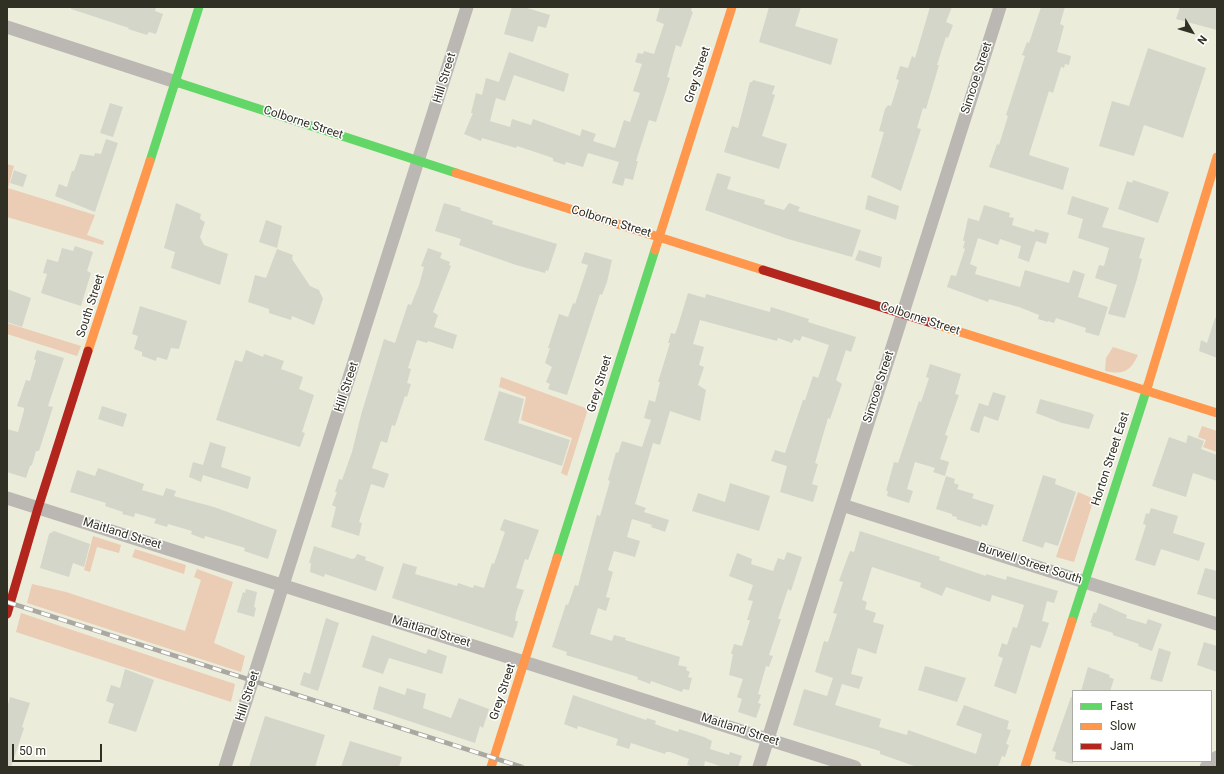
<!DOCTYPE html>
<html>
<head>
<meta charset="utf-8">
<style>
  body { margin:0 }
  #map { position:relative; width:1224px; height:774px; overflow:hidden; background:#ececdb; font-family:Roboto,sans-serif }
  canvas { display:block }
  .frame { position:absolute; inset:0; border:8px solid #303024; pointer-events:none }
  .legend { position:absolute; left:1072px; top:690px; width:140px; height:72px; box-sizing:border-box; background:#fff; border:1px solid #acaca7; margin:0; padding:5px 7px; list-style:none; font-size:12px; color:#303024 }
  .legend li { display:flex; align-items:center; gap:8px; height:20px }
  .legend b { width:20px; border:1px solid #acaca7 }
  .north { position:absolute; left:1172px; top:12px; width:40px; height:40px; -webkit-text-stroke:3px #fff; paint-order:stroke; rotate:128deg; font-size:11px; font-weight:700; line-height:16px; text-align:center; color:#303024 }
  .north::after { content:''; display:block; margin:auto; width:14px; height:18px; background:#303024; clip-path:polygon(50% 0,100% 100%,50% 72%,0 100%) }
  .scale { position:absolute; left:12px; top:744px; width:90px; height:18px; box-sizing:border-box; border:2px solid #303024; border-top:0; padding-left:5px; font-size:12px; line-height:14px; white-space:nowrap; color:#303024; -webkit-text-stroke:3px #fff; paint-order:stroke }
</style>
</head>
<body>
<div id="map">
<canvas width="1224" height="774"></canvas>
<div class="frame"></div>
<ul class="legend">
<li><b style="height:5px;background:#63d668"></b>Fast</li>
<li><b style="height:5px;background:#ff974d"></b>Slow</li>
<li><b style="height:5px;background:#b3261e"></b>Jam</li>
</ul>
<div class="north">N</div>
<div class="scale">50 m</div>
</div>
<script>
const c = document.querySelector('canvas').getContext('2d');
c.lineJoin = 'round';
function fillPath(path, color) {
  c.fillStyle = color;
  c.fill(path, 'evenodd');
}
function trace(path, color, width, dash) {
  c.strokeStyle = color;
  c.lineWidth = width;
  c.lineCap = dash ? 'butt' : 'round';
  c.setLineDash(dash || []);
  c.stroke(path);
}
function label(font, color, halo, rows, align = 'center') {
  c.font = font + ' Roboto,sans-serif';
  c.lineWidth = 3;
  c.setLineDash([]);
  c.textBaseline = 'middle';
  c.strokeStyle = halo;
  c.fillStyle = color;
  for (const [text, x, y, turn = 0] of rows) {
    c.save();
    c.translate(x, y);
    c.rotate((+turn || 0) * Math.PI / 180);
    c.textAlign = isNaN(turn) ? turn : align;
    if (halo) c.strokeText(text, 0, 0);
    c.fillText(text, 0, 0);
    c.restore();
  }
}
fillPath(new Path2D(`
  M7,164L14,166L8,188L95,215L87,235L104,241L103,245L7,217Z
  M7,323L81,346L77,356L7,334Z
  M1113,347L1138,355C1130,372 1123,375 1105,371L1106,358Z
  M501,377L588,409L567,476L561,473L572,438L521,420L526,397L499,387Z
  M1202,426L1217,431V452L1203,447L1206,440L1198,437Z
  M1078,492L1094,499L1074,562L1056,557Z
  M93,536L121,545L119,553L97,547L90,572L84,570Z
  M135,549L186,565L184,574L132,557Z
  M197,569L233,582L214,643L245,656L241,672L27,603L32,584L66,592L185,631L201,580L194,577Z
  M21,613L235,684L231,702L16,632Z`), '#ebccb4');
fillPath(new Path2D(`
  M71,7H156L155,11L163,14L156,34L149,32L147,35L128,29L129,28L71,9Z
  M512,7H524L550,15L546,28L538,26L533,42L504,34Z
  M660,7H692L691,11L693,12L681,47L676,45L667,77L670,78L656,122L649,120L636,161H638L633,180L625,178L623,186L612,183L619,162L588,153L583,167L566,162L565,165L553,161V158L517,146L516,148L482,138L481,141L464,134L473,113H471L476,93L482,95L486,78L499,82L509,52L569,74L564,92L514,75L505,101L496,98L490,121L510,127L512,119L531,125L533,119L580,136L582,129L596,134L593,141L615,148L624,120L630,122L640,93L633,91L642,64L635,62L638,53L643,54L644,51L654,54L664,24L656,21Z
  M769,7H801L795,26L838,39L831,65L759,42Z
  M930,7H952L946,22L953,25L948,38L946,37L937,65H939L926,109L923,108L917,128L921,129L901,191L871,177L884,132L879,131L885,109L888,105L891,106L899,80L896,79L900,66L908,68L912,56L915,58Z
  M1041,7H1065L1060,24L1064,26L1057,52L1071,56L1069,65L1065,64L1064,68L1061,67L1053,93L1049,91L1029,155L1069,168L1063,190L989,167L997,144L999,145L1008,116L1006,115L1025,56L1022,55L1027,42L1029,43Z
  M1180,7H1217V30L1176,19Z
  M1148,48L1206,68L1183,138L1144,125L1134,156L1099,146L1112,101L1129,106Z
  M753,80L775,86L772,94L775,95L762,136L787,144L779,169L724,152L732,126L738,128L750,82H752Z
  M110,103L123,107L113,137L100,133Z
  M106,139L118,143L95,212L55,196L59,184L67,187L72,171H74L80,154L94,156L95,153L101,154Z
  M14,170L27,175L23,187L10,183Z
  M717,173L731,177L727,189L765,200L764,204L784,210L789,203L800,207L798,211L861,230L852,257L788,239L705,210Z
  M1133,180L1169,192L1158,223L1118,209L1127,181L1132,183Z
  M868,195L899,206L896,220L865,209Z
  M1072,196L1109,208L1102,227L1145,238L1139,258L1142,259L1137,279L1125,318L1108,314L1117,285L1095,278L1099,265L1104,266L1109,248L1078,238L1083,219L1067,214Z
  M176,203L201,214L200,219L205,222L200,237L204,245L228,254L220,285L171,268L175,252L164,248Z
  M444,203L461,208L460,210L493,221L492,224L557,244L548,271L546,270L545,273L516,265L459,245L461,239L435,231Z
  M984,205L1010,213L1009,217L1014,218L1012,225L1034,232L1035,229L1049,233L1046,244L1036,241L1029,262L1018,258L1021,246L1000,239L998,245L978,238L970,264L977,267L975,274L1020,287L1025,270L1069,283L1073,270L1085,274L1078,297L1108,307L1099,336L1085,332L1086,328L1056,318L1054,323L1048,321V322L1038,319L1039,315L1019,307L989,299L988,302L947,287L951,275L956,276L965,249L963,248L965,241H963L968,218L979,221Z
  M266,220L282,226L277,248L259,242Z
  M75,246L93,252L87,271L91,273L81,306L41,293L47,274L43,273L47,259L58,262L62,248L73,251Z
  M428,248L442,253L440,258L450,262L449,265L451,266L433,312L438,315L434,327L457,335L453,349L428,341L427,343L417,340L408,368L411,369L407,383L411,384L407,397L405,396L395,426L392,425L387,443L381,441L372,468L389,474L384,488L371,484L359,522L362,523L359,536L331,527L336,507L332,505L337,492H335L339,479L342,480L352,452L361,415L384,339L395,343L408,304L411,305L419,285L424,267L421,266Z
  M277,249L293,255L292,259L310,286L319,290L323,299L314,325L292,316L291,320L269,313V309L248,302L255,275L266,278Z
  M859,250L882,257L880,268L855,260Z
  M585,252L612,260L607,282L602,295L600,294L567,395L548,389L550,384L546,382L552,367L545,363L550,348H548L559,314L568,317L573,303L575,304L588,265L581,263Z
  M7,289L31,298L22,327L7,322Z
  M688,293L705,298L706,294L770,312L771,307L809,319L808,322L856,337L851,352L846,350L836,380L842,384L830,419L828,418L815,463L818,464L812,484L818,486L813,502L780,492L787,466L771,461L775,450L785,453L803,400H805L813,376L818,378L829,345L802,336L800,341L794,339L792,343L778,338L777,341L700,320L693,344L704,347L699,365L704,367L698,385L706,390L700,421L670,411L660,445L653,443L635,504L646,508L644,512L669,520L665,532L651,527L652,525L632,519L627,537L640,541L635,557L614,551L608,570L613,572L606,597L610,598L606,611L598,608L590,634L612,641L614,635L626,638L625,640L680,657L678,665L687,667L686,670L690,672L688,677L692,678L689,690L683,689L682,692L651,681L650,684L637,679L638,677L566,655L567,652L552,647L566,604L568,605L575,585L578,586L597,515L600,516L610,481L608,480L616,452L618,453L622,441L642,447L651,420L644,418L649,400L655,402L660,382H658L670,343H668L671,333L675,334L677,329Z
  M140,306L187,321L179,349L171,348L167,360L157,357L156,361L142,356V352L134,349L138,336L132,334Z
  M1215,318H1217V358L1199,351L1201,340L1207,343Z
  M37,350L64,358L48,406L53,407L39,451H36L32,465L30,466L26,478L7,472V429L18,432L24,410V408L17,406L26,380L30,381L36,360L34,359Z
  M246,350L263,357L264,354L284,361L281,369L303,377L299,389L314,395L302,432L305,433L300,447L216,420L235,360L242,362Z
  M930,364L961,374L955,394L959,395L945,435L948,436L940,459L949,462L945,476L933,472L935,468L915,462L907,489L913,491L909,503L887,496L888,491H886L894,462L898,463L919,401L921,402L929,378L926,377Z
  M499,391L524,399L518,423L570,440L562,466L484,440Z
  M993,392L1006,396L998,421L984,416L979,433L970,430L979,403L988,406Z
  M1040,399L1091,413L1094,415L1089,429L1062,423L1036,413Z
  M102,406L127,414L123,427L98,419Z
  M1188,435L1204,441L1201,449L1217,455V481L1193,473L1186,497L1152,486L1169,437L1186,443Z
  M210,442L226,447L221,467L251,477L248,489L203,475L201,482L189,477L193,462L203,465Z
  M98,468L144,484L142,490L163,496L166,488L176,491L174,496L177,497L214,507L277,530L268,559L244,551L245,548L205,536L204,539L191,534L192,531L168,524L167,527L154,523L156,519L135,513L134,517L122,514L123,512L105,506L106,503L70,492L77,470L95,476Z
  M1043,475L1056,479L1055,484L1076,492L1058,546L1045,542L1043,548L1022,541Z
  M946,476L955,479L954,483L959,485L957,489L974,494L972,498L994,505L987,526L982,524L981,527L956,519L957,517L952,516V514L936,509Z
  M730,483L770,496L759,531L692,511L698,493L725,502Z
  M1151,508L1178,516L1173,533L1205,543L1199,561L1161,549L1155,566L1135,560L1146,525L1143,524L1146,513L1149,514Z
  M504,519L539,530L528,560L525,559L516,588L524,590L516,613L515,621H518L517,626L513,638L392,598L403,563L417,567L415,574L457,586L458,583L473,588L474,585L484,588L492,563L494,564L505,532L500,530Z
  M54,531L90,544L84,567L73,563L69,577L40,568L49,534Z
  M860,531L940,557L939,560L986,576V574L1006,580L1007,576L1058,591L1054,603L1047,601L1042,621L1049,623L1041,647L1040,648L1031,645L1016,694L994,686L1003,658L998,656L1002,643L1007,645L1013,627L1017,628L1024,605L992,595L990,602L946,587L942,596L920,587L921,583L872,567L862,600L867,602L865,609L876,613L873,622L884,625L876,654L858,648L851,674L863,677L859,689L842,684L835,705L881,719L879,727L907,735L908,730L976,754L982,734L956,725L964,705L1009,721L1007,729L1011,730L1006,744L1009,745L1005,757L1002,756L998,767H917L880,754V751L793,725L804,689L827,696L833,678L815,672L824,641L828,642L837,614L833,613L843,582L839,581L844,567L850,551L854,552Z
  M314,546L352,559L355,558L357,554L366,557L365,560L384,567L376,591L325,574L324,577L310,572L311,563H309Z
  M787,552L802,557L791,591L788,589L778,619H781L769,655L773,656L769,667L766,666L758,694L761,695L758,703L761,704L756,718L738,712L742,699L737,697L743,679L729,675L733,654H731L734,644L742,646L750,620H747L753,601L748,600L753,585L729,576L737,553L752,559L751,564L773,571L778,558L784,560Z
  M1205,568L1217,571V600L1197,594Z
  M246,589L257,592L254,607L256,608L254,617L237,612L243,592L245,593Z
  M1099,603L1127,615L1126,618L1146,624L1148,619L1162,624L1152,651L1138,646L1139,644L1113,635V633L1091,626L1092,623H1090L1094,612L1096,613Z
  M326,618L339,623L318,691L300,685L304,672L310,674Z
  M372,635L426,654L428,649L447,656L442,674L389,658L383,674L362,667Z
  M1204,642L1217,646V672L1197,665Z
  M1159,648L1171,652L1162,682L1150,679Z
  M925,666L966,678L957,702L918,690Z
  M1088,667L1110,675L1109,677L1114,679L1110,691H1081Z
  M125,669L154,680L136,732L108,723L114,704L106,701L111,685L120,688Z
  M379,686L405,695L407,688L426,694L423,708L451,718L459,698L489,709L483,728L480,726L475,743L373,709Z
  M573,695L646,720L647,718L656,721L655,724L660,726L678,732L679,729L704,737L712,741L710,749L729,755L730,752L742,756L738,767H723L705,761L704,767H695L687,765L689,759L670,752H666L665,754L631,743L629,749L616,745L618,739L578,726L577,729L564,724Z
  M10,697L30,703L22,727L24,728L11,767H7V708Z
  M1071,697H1073V764L1055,759L1056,752L1052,751Z
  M265,716L325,735L315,767H249Z
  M350,741L402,757L399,767H341Z`), '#d3d6c9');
trace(new Path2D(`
  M7,27L176,82
  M7,498L855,767
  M842,505L1217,624
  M225,767L467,7
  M759,767L1000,7
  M1206,767L1217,757`), '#bbb7b2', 13);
trace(new Path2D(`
  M176,82L456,173
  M150,161L199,7
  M557,558L655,250
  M1072,621L1148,385`), '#63d668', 9);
trace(new Path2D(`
  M456,173L763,270
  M655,250L732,7
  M938,325L1217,413
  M88,351L150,161
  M1148,385L1217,157
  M491,767L557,558
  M1025,767L1072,621`), '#ff974d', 9);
trace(new Path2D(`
  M763,270L938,325
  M7,614L38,508L88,351`), '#b3261e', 9);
const rail = new Path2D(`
  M7,602L522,767`);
trace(rail, '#aaa8a0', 4.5);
trace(rail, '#fff', 3, [9]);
label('12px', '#303024', '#fff', [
  ["Grey Street",698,75,-72],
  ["Hill Street",445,78,-73],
  ["Simcoe Street",977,78,-72],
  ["Colborne Street",303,123,18],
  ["Colborne Street",611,222,17],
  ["South Street",91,306,-72],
  ["Colborne Street",920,319,18],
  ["Grey Street",600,384,-73],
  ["Hill Street",347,387,-72],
  ["Simcoe Street",879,387,-72],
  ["Horton Street East",1111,459,-72],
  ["Maitland Street",122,534,17],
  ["Burwell Street South",1030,564,18],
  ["Maitland Street",431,632,17],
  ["Grey Street",503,692,-72],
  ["Hill Street",248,696,-72],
  ["Maitland Street",740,730,18]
]);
</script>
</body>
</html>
